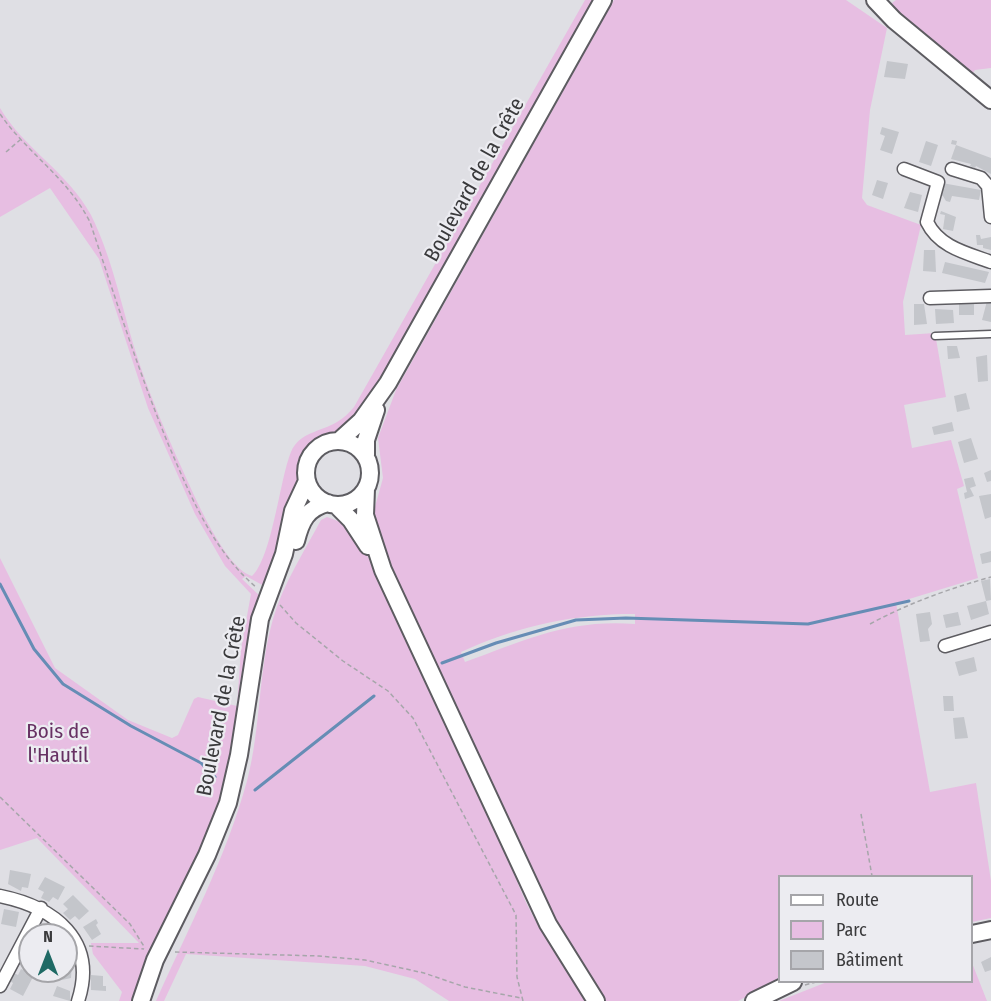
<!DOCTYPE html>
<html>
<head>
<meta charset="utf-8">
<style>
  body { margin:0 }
  #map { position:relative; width:991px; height:1001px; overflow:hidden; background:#dfdfe4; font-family:"Fira Sans Condensed",sans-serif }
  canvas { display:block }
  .legend { position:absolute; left:778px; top:875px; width:195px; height:108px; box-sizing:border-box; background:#ececf1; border:2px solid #a5a5a9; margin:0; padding:8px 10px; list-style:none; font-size:18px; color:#3a3a3c }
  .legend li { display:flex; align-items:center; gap:12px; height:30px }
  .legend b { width:30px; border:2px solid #a5a5a9 }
  .north { position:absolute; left:18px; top:923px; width:60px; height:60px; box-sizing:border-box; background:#ececf1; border:2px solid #a5a5a9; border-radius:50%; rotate:0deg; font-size:16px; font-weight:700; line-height:24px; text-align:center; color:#3a3a3c }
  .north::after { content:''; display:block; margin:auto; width:21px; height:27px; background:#1f6a65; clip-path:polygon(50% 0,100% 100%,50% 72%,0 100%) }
</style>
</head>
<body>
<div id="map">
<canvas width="991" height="1001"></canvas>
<ul class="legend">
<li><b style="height:8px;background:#fff"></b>Route</li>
<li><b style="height:16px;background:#e7bee2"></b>Parc</li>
<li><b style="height:16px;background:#c4c6cb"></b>Bâtiment</li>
</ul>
<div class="north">N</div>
</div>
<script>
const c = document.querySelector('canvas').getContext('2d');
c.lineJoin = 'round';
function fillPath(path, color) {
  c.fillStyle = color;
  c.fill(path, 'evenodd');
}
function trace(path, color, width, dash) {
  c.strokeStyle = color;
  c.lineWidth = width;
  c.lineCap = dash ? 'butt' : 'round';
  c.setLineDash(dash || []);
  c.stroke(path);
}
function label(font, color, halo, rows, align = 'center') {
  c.font = font + ' "Fira Sans Condensed",sans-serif';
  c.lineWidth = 4.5;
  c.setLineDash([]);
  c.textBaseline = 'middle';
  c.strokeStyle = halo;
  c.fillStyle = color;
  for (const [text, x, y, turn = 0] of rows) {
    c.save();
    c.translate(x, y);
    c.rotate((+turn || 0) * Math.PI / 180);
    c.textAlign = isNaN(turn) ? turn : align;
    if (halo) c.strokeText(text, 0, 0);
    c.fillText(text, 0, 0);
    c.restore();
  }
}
fillPath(new Path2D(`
  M585,0H596L367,404L338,432L317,438L302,456L299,486L284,543L264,586L246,576L242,579L262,598L229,783L138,1001H119L122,992L93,954L91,943H139L37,838L0,850V558L55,668L128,720L172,738L178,735L194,699L198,697L237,706L241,649L251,594L225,566L195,514L148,408L99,259L50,188L0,217V108C24,149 68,172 91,215C112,257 122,308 136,353C149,394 166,433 183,471C195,497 225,568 252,576C272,558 280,478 291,452C299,432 321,432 337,422C344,418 349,413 354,407Z
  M614,0H846L887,28L870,110L862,198L867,205L921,225L903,302L905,335L935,333L946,397L904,405L912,448L951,440L964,486L957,489L978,578L896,603L930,792L976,783L991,881V918L972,922V876H780L779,979L738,1001H605L601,997L564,938L390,571L373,514L383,478L378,438L396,390ZM622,614H635V624C568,619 526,640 465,662L461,652C513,628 565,616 622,614Z
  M896,0H991V68L975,70L972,74L899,14L892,3Z
  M327,517L346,524L358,538L381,582L383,591L509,856C525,916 555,950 588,1001H449L415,979L365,966L186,954L164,1001H156C188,929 226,858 247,781C261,728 258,672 273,619C283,584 304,552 321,520Z
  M972,963L987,1001H779L827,982H972Z`), '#e7bee2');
trace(new Path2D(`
  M0,584L34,649L63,684L131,726L201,763L215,777
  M442,663L496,643L576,620L626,618L808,624L909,601
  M255,790L374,696`), '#668db5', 3);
fillPath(new Path2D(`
  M887,61L908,64L905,79L884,77Z
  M882,127L899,132L892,154L880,150L885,136L880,134Z
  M952,140L957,141L956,145L991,158V174L976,166L975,168L970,166L971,164L951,159L956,145L951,144Z
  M926,141L938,145L931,166L919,162Z
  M877,180L888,183L883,199L872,195Z
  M942,183L981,190L979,200L952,196L950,202L946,201L943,196L938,195Z
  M910,192L922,195L918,212L904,208Z
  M941,211L956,217L953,231L943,229L945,215L940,214Z
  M976,235H980L981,239L991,237V250L983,248V245H977Z
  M924,250H935L936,272L923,271Z
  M945,262L989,272L985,283L942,273Z
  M987,301L991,302V322L982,320Z
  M959,302H974V315H959Z
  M914,304H924L927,324L914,325Z
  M935,309L953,310L954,323L936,324Z
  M947,346H957L960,358L948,359Z
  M987,355L988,381L978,382L976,357Z
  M966,393L970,409L957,412L954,396Z
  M952,422L954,431L934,435L932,427Z
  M971,438L978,459L964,463L958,442Z
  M991,470V481L987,482L984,473Z
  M973,477L976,486L970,488L974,496L965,499L964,493L967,492L964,479Z
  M991,494V517L985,519L979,496Z
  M991,551V562L982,564L980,554Z
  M990,579L991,600L986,601L981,581Z
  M986,601L989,614L971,620L967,606Z
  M930,612L932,624L928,629L930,641L920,642L916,614Z
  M958,612L961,625L946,628L943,615Z
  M974,657L977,671L959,676L955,662Z
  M943,696H953L954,711H944Z
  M964,717L968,738L955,739L953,718Z
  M10,870L31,874L28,888L22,887L21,891L8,884Z
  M45,877L65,887L58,900L53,897L49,902L41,898L44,892L38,889Z
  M73,895L89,911L79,920L75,916L70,920L63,913L68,909L63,904Z
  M4,909L19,912L16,927L1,924Z
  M96,919L98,923L96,925L101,934L92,940L83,927Z
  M47,926L58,933L37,935Z
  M991,957V970L985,972L981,962Z
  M66,958L68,964L72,963L71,978L57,981L55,971H66Z
  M21,969L34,975L23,996L10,989L13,983L10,981L14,973L18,975Z
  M91,975L103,976V986H106V991L91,990Z
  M57,986L70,991V1001L53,996Z`), '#c4c6cb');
const lane = new Path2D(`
  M935,336L991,334`);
const street = new Path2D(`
  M904,169L938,182L927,222C939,247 966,253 991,262
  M952,169L981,178L988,186L991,217
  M930,298L991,296
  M945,646L991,632
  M0,896C54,907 98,940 78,1001
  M0,986L41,908`);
const secondary = new Path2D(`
  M875,0L894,20L991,100
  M340,440L361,421L388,383L603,0
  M306 473a32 32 0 1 1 64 0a32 32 0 1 1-64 0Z
  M366,455V440L376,410
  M366,489L365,515L383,570L548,924L596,1001
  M336,505L351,520L368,546
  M296,541C301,521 307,508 328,503
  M972,934L991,930
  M141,1001L155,960L207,855L228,803L239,755L260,619L284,554L293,511L307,481
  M754,1001L793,982`);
trace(lane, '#5d5c61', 9);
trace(street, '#5d5c61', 15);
trace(secondary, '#5d5c61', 20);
trace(new Path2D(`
  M0,114C28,154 67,177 90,222C115,297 139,373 169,446C191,497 213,551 257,588
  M6,152L20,140
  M280,605L296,623L343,661L388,691L413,718L516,915L517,977L523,1001
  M870,624C909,603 948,589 991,577
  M0,797L130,924L145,948
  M861,814L872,876
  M89,946L144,949
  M175,952L319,956L365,960L424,973L465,987L521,998
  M805,985L816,982`), '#a6a6aa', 1.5, [4.5, 3]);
trace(lane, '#fff', 6);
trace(street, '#fff', 12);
trace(secondary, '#fff', 16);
label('21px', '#3a3a3c', '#ececf1', [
  ["Boulevard de la Crête",475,180,-61],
  ["Boulevard de la Crête",222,706,-79]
]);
label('21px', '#673163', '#ececf1', [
  ["Bois de",58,732],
  ["l'Hautil",58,756]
]);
</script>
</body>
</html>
